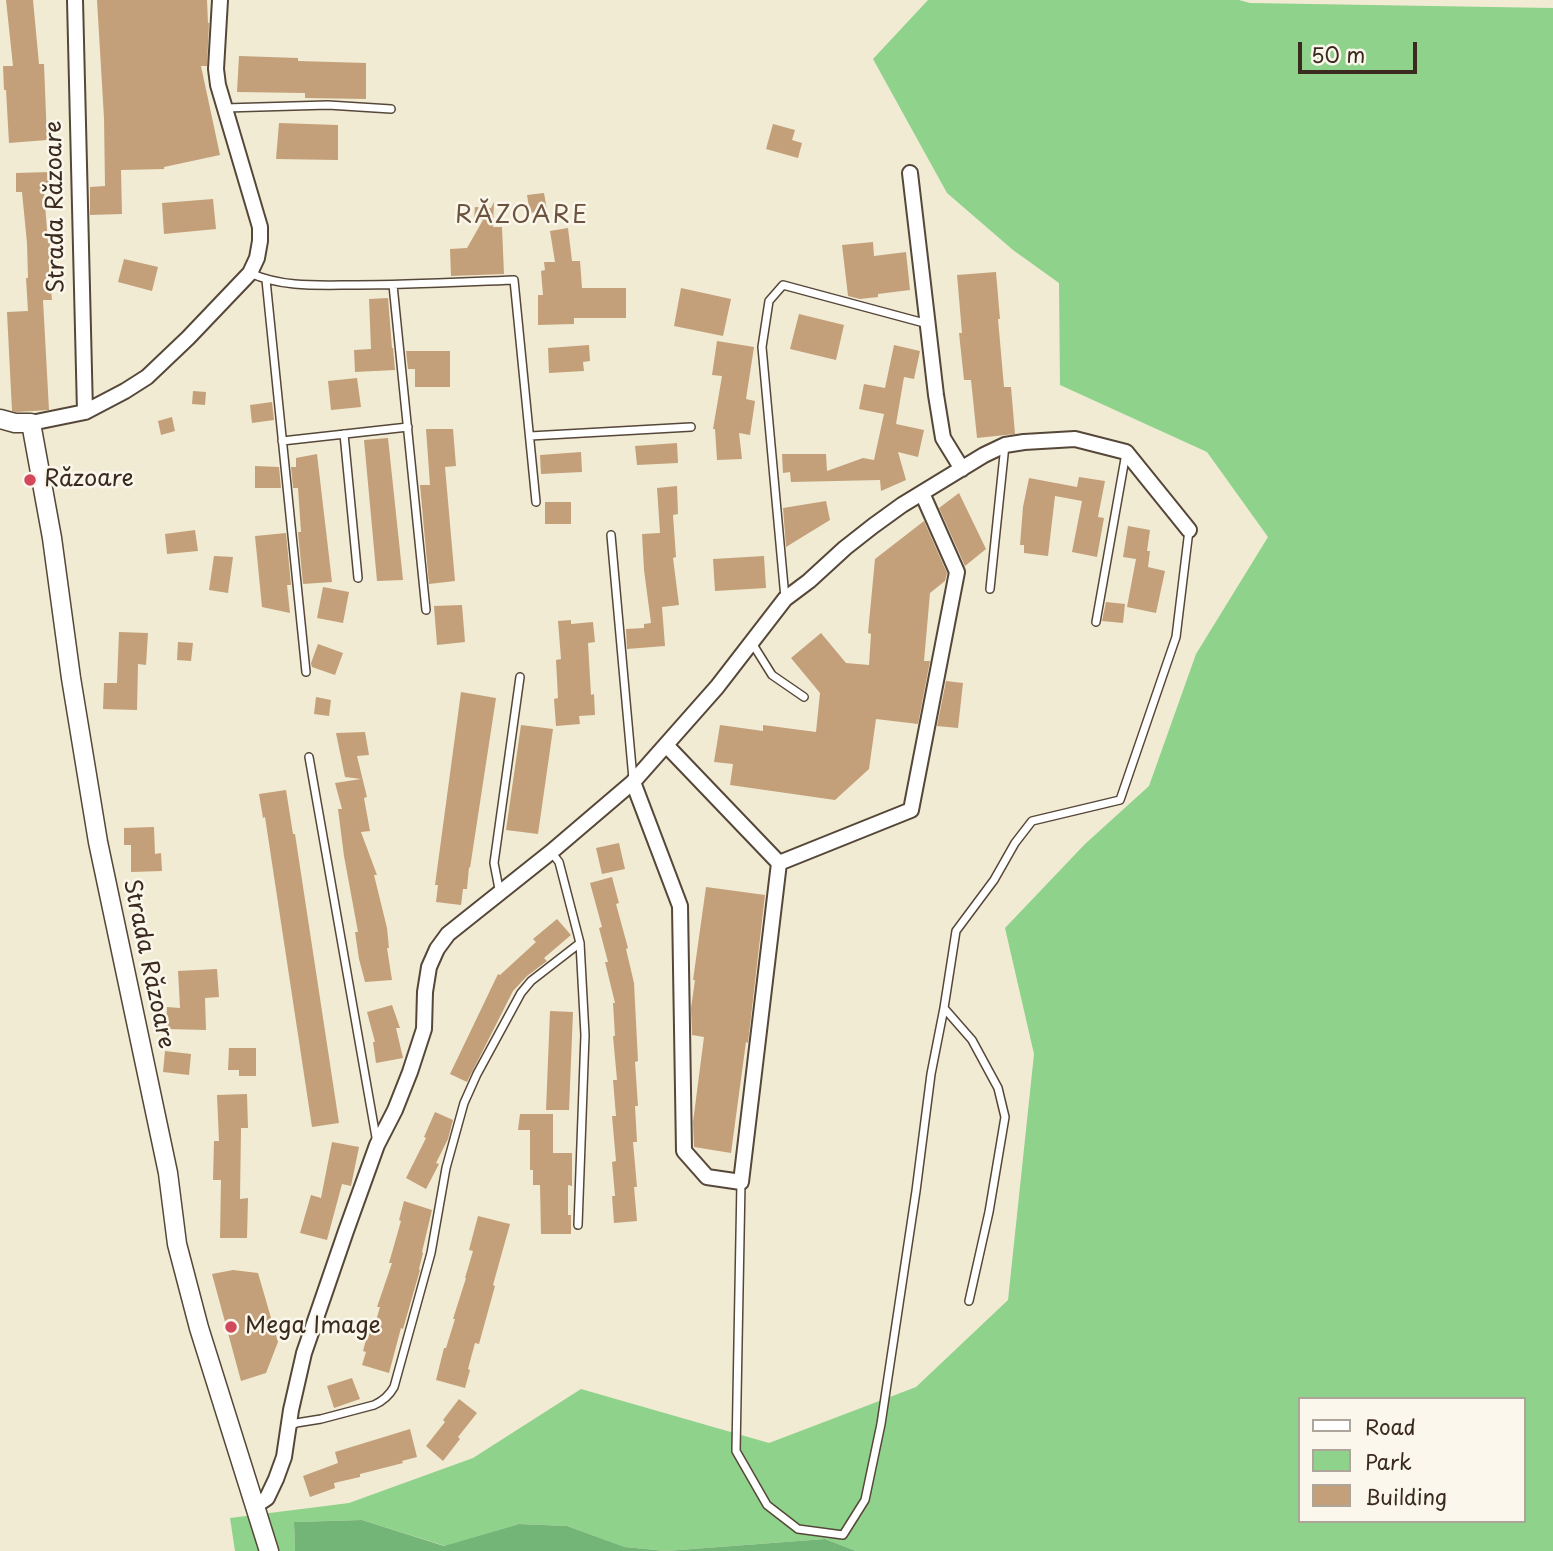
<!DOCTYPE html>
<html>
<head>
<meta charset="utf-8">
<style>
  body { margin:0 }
  #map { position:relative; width:1553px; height:1551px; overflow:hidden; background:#f1ebd4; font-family:"Playpen Sans",sans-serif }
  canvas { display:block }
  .legend { position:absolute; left:1298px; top:1397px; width:228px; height:126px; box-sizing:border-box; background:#fbf7ec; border:2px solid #aea59a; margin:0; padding:9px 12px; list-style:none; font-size:21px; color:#3b2a1e }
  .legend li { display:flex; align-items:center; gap:14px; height:35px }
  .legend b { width:35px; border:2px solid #aea59a }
  .scale { position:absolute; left:1298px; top:42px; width:119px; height:32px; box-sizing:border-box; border:4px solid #3b2a1e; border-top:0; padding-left:9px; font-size:21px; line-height:24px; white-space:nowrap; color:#3b2a1e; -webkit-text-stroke:5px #fbf7ec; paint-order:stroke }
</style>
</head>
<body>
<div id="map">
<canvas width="1553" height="1551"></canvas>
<ul class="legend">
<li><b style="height:9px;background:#fff"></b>Road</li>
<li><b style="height:19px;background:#8fd28b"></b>Park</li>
<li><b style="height:19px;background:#c3a079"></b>Building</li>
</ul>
<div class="scale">50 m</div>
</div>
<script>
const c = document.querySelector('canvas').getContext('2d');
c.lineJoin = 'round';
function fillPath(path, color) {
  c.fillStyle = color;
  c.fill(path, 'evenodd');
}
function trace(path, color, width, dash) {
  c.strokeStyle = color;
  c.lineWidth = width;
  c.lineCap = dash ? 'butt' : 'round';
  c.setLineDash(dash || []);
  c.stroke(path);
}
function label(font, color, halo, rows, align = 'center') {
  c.font = font + ' "Playpen Sans",sans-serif';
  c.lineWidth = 5;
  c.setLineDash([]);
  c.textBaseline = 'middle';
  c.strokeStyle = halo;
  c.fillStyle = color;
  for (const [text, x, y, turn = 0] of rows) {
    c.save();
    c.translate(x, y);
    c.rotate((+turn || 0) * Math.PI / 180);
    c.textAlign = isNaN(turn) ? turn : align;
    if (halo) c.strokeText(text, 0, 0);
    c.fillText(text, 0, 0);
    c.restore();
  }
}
fillPath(new Path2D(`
  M928,0H1239L1250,3L1553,8V1551H856L825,1539L666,1551L625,1547L567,1526L519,1524L445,1546L362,1520L294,1522L295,1551H235L230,1518L349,1503L473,1458L581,1389L769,1443L916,1387L1008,1300L1034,1054L1005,928L1085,844L1149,786L1196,654L1268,537L1207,452L1060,385L1059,283L1013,250L947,193L873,59ZM1299,1399H1523V1521H1299Z`), '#8fd28b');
fillPath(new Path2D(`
  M362,1520L444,1546L519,1524L567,1526L625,1547L666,1551L825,1539L856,1551H295L294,1522Z`), '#73b477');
fillPath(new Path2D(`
  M6,0H33L39,64H44L47,140L9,143L6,90H4L3,66H13Z
  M97,0H207L208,23H209L207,66H201L220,155L164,167V169L121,170L122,214L90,215V187L105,186L104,118Z
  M239,56L298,58V61L366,63V99L305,98V93L237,92Z
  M279,123L338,125V160L276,159Z
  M773,124L795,130L792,140L802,143L798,158L766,149Z
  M50,172V191H44L48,243H50L49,269L52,300H43L49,410L16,412L12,411L7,312L28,311L26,278H28L27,243L22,192H16V173Z
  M544,193L547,210L530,213L527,195Z
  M213,199L216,229L164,234L162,203Z
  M494,202L493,227H502L504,274L451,276L450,249L467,248L483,220H474L475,207L491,208Z
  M568,228L572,261H580L582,288H626V318H574V324L538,325V295H543L541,271L545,270L544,262H555L550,231Z
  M873,242L874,256L906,252L910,290L878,294V297L860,299L848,296L842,245Z
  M124,259L158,267L152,291L118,282Z
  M996,272L1000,319H998L1004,387H1011L1015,434L977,438L971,380H964L959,333H962L957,275Z
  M681,288L731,299L723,336L674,326Z
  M388,298L392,348H393L395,370L355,372L354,350L371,349L369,299Z
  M799,314L844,325L836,360L790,349Z
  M717,341L754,347L746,399L755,401L750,435L739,433L742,459L717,460L715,429H713L722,376L712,375Z
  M589,345L590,361L583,362L584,371L549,373L548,348Z
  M894,345L920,351L914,379L904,377L896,424L924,430L918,457L898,452L906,480L881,491L880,480L791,482L790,472L783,473L782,454H826L827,471L863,458L874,460L884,414L859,409L864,384L885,388Z
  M406,351H450V387H415V369H408Z
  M357,378L361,407L331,410L328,381Z
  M193,391L206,392L205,405L192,404Z
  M272,402L274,420L252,423L250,405Z
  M172,417L175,431L161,435L158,421Z
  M426,429H453L456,466L445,467L455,581L429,584L420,485H430Z
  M388,438L403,580L377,581L364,440Z
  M677,443L678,463L637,465L635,446Z
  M581,452L582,472L541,474L540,455Z
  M317,454L332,582L303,584L298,532H301L298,488H293L291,467H296V458Z
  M255,466L279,467L281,488H255Z
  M1079,477L1105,481L1098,517L1104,518L1097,557L1072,552L1082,501L1055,496L1048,556L1024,553V545H1020L1023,507L1029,478L1077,487Z
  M677,486L678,514L673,515L676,557L673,558L679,605L662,607L665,646L627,649L626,629L644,628V624L651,623L644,570L642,534L660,533L657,488Z
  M959,493L986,549L965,566L939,508Z
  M826,501L830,520L786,547L783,508Z
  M545,502H571V524H545Z
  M924,521L947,573L945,581L930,593L924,661H930L918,724L876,719L869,769L835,800L730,785L733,764L714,762L720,725L763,731V725L816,732L820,693L791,658L821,633L846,663L869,665L871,634L868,633L875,559Z
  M1128,526L1150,530L1147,551H1150L1148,567L1165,571L1156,613L1127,607L1136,559L1123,557Z
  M195,530L198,551L167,554L165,534Z
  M286,533L291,585H287L290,613L262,607L255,536Z
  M214,556L233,557L228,593L209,590Z
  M764,556L766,588L715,591L713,559Z
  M323,587L349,592L343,623L317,618Z
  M1106,602L1125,604L1123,623L1102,621Z
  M462,605L465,642L437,645L434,606Z
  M571,620V624L593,622L595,642L588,643L591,695L594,694L595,715L579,716L580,724L556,726L554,699L558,698L556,660L561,659L558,621Z
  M119,632L148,633L146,665L138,664L137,710L103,709L104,683H117Z
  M178,642L193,643L191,661L177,660Z
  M318,644L343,653L335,675L312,667L311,663Z
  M946,681L963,683L958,728L937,726Z
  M461,692L496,698L470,868L469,867L467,889H463L461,905L436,902L438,885H435Z
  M316,697L331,700L329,716L314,714Z
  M521,725L553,729L538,834L506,830Z
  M365,732L369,755L357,756L367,797L364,798L370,831L361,832L377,875H374L387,928L389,948H387L392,980L365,982L359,959L355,932H358L344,856L338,809H342L335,783L361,779L345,777L336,733Z
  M286,790L293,834H295L339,1123L312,1127L265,817L263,818L259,794Z
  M154,827L155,854L161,853L162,871L131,872V845H124V828Z
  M619,843L625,869L602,874L596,848Z
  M612,877L619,903L616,904L628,948L626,949L634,983L638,1061L635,1062L638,1106H635L637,1142H633L637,1187H634L637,1221L614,1223L612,1196H615L612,1162L616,1161L612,1116H616L613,1080H617L613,1036H615L613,1003H615L605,962H608L599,928L602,927L590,883Z
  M706,887L765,895L748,1043L746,1042L731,1153L694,1147L693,1122L704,1037L692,1035L691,1008L695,980H693Z
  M557,919L571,935L544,958L547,961L527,976L513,991L467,1082L450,1074L498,974L500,975L536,942L533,939Z
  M217,969L219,997L205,998L206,1030L166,1029L167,1007L180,1008L178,971Z
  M392,1005L400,1028H396L403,1058L376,1063L373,1042H375L367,1012Z
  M550,1011L573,1012L569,1110H546Z
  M229,1048H256V1076H239V1070H228Z
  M165,1051L191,1054L189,1075L163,1072Z
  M247,1094L248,1128H241L240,1199L248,1198L247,1238H220L221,1180H213L214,1141H219L217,1095Z
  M435,1112L453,1120L448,1139L436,1163L439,1164L426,1189L406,1178L426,1138L424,1137Z
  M520,1114H553V1153H572V1186L568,1185V1215H571V1234H541L540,1185H533V1170H530V1130H518Z
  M332,1142L359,1147L351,1186L342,1184L327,1240L300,1233L311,1195L321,1198Z
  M404,1201L432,1210L422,1252L423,1253L419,1269L420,1270L403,1329L401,1328L389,1373L362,1365L366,1352L363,1351L368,1332L372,1334L380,1307H377L392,1263H389L401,1221L399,1220Z
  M478,1216L510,1224L493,1285L495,1286L479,1344L475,1343L468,1369L470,1370L465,1388L436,1380L444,1348H446L455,1319H453L466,1278H465L473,1251L469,1250Z
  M233,1270L258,1273L278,1342L266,1373L241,1381L212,1274Z
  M352,1378L360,1399L334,1408L327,1386Z
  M459,1399L477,1413L458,1437L460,1439L443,1461L426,1446L445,1422L443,1420Z
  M410,1429L417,1457L402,1461L403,1463L360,1474V1477L334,1483L335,1488L310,1497L303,1476L338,1463L335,1452Z`), '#c3a079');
const service = new Path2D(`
  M225,108L328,105L391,109
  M250,273C283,288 321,285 357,285C409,285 462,282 514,280L536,502
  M266,280L306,672
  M393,285L426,610
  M344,434L358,578
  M530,436L691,427
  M282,441L408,427
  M611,535L633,779
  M990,589L1005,445
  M785,598L762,347L769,301L783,285L928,324
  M1096,622L1126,453
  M752,643L772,675L804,697
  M309,757L377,1143
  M551,852L559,862L580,943L585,1035L578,1225
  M500,894L494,863L520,677
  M741,1182L736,1451L767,1505L798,1529L843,1535L865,1500L881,1424L916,1191L931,1074L944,1008
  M969,1301L989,1212L1005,1117L998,1088L972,1040L944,1008L956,931L994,880L1015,843L1032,821L1120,800L1176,637L1189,530
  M290,1426L296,1423L321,1419L374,1405C383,1401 389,1396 394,1387L431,1253L446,1168L464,1103L477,1074L521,993L531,981L580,943`);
const minor = new Path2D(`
  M75,0L85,412
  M910,173L936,395L943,438L962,469
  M31,423L85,412L125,391L147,377L188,338L250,273L257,258L260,241V227L218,85L216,69L220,0
  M633,782L680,906L684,1151L707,1177L741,1182L779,863L666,745
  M779,863L911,810L957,572L922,493
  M255,1506L267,1498L276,1479L284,1457L291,1410L304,1353L346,1231L377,1145L395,1110L410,1072L424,1029L425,992L429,967L437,949L448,934L551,852L633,782L717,687L785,599L809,581L845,548L873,526L902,505L984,455L1005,445L1024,442L1075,439L1126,452L1189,530`);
const tertiary = new Path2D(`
  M0,419L15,423H31L52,538L71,678L98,842L168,1173L177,1244L199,1328L269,1551`);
trace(service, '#564739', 10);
trace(minor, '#564739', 18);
trace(tertiary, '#564739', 21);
trace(service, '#fff', 7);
trace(minor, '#fff', 14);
trace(tertiary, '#fff', 18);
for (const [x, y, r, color] of [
  [30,480,7,"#d1495b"],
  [231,1327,7,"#d1495b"]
]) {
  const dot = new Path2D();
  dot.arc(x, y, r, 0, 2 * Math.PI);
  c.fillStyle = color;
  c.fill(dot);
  trace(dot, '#fbf7ec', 2.5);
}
label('23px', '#3b2a1e', '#fbf7ec', [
  ["Strada Răzoare",56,207,-91],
  ["Strada Răzoare",148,964,78]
]);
label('23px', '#3b2a1e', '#fbf7ec', [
  ["Răzoare",44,480],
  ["Mega Image",245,1327]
], 'left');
c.letterSpacing = '2px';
label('24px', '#6b533e', '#fbf7ec', [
  ["RĂZOARE",522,216]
]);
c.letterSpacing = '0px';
</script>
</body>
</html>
